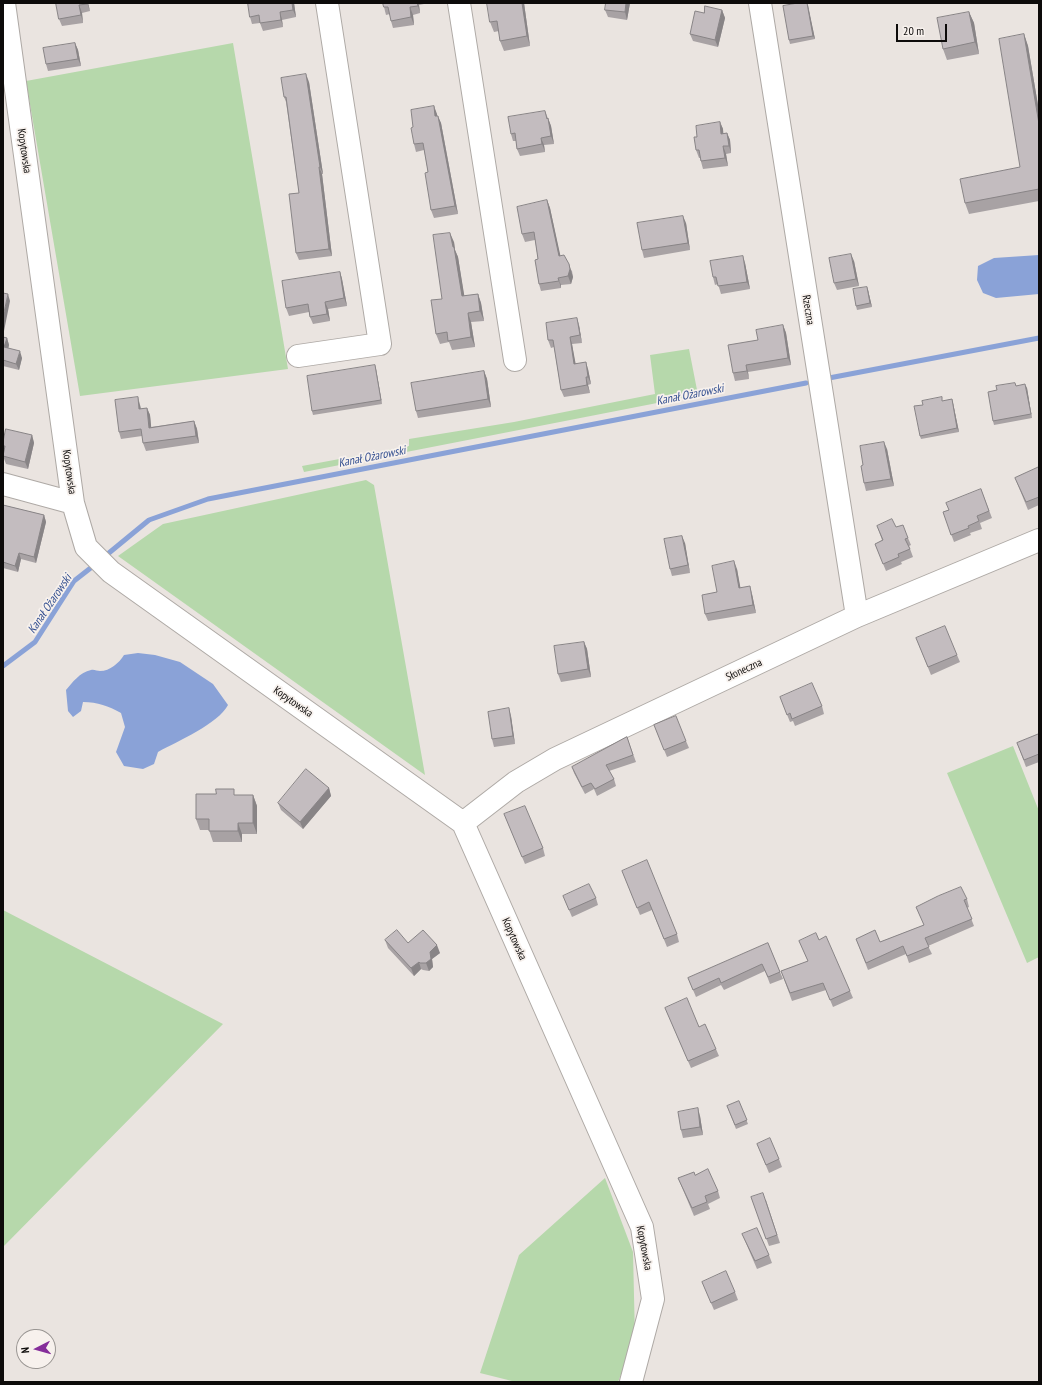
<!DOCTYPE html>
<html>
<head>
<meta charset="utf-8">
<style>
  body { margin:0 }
  #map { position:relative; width:1042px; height:1385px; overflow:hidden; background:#eae4e0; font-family:"PT Sans Narrow",sans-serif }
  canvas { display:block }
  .frame { position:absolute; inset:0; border:4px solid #0d0b0a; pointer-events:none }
  .north { position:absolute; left:16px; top:1329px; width:40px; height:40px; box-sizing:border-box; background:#f7f1ed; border:1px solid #999592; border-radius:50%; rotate:264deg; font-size:11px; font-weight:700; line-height:16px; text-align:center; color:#0d0b0a }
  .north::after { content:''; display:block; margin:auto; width:14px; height:18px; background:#852d9a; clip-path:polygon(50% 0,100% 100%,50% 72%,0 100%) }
  .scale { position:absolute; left:896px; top:24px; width:51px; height:18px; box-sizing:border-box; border:2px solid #0d0b0a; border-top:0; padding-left:5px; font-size:12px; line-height:14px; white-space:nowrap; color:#0d0b0a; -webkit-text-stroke:3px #f7f1ed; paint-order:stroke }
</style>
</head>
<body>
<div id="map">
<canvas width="1042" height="1385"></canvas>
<div class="frame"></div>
<div class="north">N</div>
<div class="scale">20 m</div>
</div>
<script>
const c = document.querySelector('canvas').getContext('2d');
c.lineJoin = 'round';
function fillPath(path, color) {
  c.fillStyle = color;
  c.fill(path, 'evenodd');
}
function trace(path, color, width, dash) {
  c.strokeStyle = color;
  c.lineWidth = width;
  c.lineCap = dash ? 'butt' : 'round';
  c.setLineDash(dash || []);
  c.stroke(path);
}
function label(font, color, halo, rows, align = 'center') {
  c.font = font + ' "PT Sans Narrow",sans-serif';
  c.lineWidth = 3.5;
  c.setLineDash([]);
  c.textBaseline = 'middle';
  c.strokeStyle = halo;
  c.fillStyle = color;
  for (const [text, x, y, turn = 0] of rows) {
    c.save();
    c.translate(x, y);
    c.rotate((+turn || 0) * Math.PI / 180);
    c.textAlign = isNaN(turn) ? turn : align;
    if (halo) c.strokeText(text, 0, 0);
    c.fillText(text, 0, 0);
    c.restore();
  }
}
fillPath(new Path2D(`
  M233,43L288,369L80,396L26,81Z
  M689,349L698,395L304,472L302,466L409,446V439L514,422L655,394L650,355Z
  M366,480L374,485L425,775L118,556L163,524Z
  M1013,746L1039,811V957L1027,963L947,773Z
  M3,910L223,1024L3,1247Z
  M605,1178L633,1252L635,1339L618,1382H516L480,1373L519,1255Z`), '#b6d8ab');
fillPath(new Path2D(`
  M1039,255V294L996,298L983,293L977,280L978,266L994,258Z
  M138,653L155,655L180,662L213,684L228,705C218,724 178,741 158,752L154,764L143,769L124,766L116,752L125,727L121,713C108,706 98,702 83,702L81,711L73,717L68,711L66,690C72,683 80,672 91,670C94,669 97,671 100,671C110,671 119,663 124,655Z`), '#8aa2d7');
trace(new Path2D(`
  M829,378L1039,338
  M104,557L149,520L208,499L806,383
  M3,666L35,642L74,581L97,563`), '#8aa2d7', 5);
const minor = new Path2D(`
  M4,3L73,503L86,547L111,572L463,823L642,1227L653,1299L631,1382
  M459,3L515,360
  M760,3L857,616
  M298,356L380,344L327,3
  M3,484L73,503
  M463,823L516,782L555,759L857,616L1039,540`);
trace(minor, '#aea9a5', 24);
trace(minor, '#fff', 22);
fillPath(new Path2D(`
  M56,3H88L90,11L82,13L83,23L62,26L59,19Z
  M248,3H294L296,17L282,20L283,27L263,31L260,23L252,24L250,17Z
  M383,3H429L419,5L420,13L413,15L414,25L393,28L391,21L390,14L386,15Z
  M524,3L530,46L504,51L500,41L499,31L494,32L490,22Z
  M630,3L627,20L608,17L605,10Z
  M807,3L815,39L790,44L789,40Z
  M722,10L725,18L718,47L693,41L690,34L704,13Z
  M969,12L974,23L979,54L947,60L943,49Z
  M1024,34L1028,46L1039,111V201L969,214L965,203L1020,167Z
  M75,43L78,50L81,66L48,71L46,64Z
  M309,82L323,174H322L332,256L299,260L296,253L299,193L286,102L284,97Z
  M434,106L437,116L441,123L458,214L434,218L431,210L428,172L424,150L416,152L414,144L413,127Z
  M545,111L551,126L554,144L544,145L545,152L520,156L517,149L516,141H513L511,134Z
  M720,122L723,129V133H727L730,140L731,153L726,154L728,166L703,169L700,158H699L696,150L697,137Z
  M547,200L550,208L560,256L572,271L573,277L571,284L561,285V288L541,291L539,284L538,259L535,240L525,242L522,234Z
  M686,223L690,250L644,258L642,250Z
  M454,242L455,250L458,257L464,296L478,294L481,303L484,321L471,322L475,347L452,350L449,342L440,344L436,334L442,299Z
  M854,261L859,286L837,290L834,283Z
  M745,263L750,289L721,294L718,284L715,285L713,277Z
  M340,272L342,279L347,306L328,309L330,321L313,324L310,317L309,312L289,316L286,308Z
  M867,287L868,290L872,307L857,310L856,306Z
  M579,325L582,343L572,344L575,363L588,369L591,384L588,385L590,393L564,397L561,390L554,347L551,348L548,340Z
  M783,325L786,333L791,365L748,372L749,379L735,381L733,373L758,340Z
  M3,337L7,338L9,345L8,348L22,358L19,370L3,366Z
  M375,365L376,369L382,404L313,415L312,411Z
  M484,371L487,379L491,407L418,418L416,411Z
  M1015,383L1016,386L1027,388L1032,418L994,425L993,421L997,390Z
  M952,399L953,403L959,432L921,439L920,436L943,401Z
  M140,405L141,409L147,408L150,415L151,427L194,421L197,429L199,443L146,451L143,443L142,436L121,439L119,432Z
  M32,435L34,443L28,469L6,464L3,456L4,451L3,448V442Z
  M887,449L894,486L866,491L864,483L863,465Z
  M1039,467V505L1028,510L1015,478Z
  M981,489L992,518L980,523L982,529L970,533L971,535L954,542L943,512L948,510Z
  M3,505L44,515L46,522L36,563L21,559L18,572L3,568Z
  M877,526L908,538L911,545L909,546L913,557L901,562L902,564L886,571L875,544L882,540Z
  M685,543L690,573L672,576L670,569Z
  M737,569L740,588L752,594L756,613L708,621L705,614L717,592Z
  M916,638L957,655L960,662L931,675Z
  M584,642L587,649L591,677L561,682L558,674Z
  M780,697L822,706L824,714L795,726L793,721L790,722Z
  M511,716L515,744L494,747L492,739Z
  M654,725L686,741L689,748L667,757Z
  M1039,734V762L1026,767L1017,743Z
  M627,737L636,762L609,771L614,779L616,786L597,796L594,789L585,794L574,773L572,767Z
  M329,788L331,796L303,829L281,810L278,803Z
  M236,795H253L257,806V834H242V842H213L209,830H200L196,819Z
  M504,814L543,848L545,856L525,864Z
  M622,871L677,934L679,942L667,947L652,910L640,915Z
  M563,896L596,898L598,905L572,917Z
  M967,899L969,907L967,908L974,926L928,946L932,954L909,963L906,954L868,970L856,939L880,942L924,925L916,907Z
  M385,940L408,943L440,953L432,959L433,967L429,971L423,970L421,969L414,976L388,948Z
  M819,940L850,991L853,998L833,1007L826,990L792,1001L781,971L808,961L799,941Z
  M768,943L783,979L770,984L765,971L724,990L721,985L696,997L688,978Z
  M665,1008L699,1027L716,1049L719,1056L691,1068Z
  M739,1101L748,1124L736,1129L727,1106Z
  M700,1116L703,1135L683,1138L681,1130Z
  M757,1144L779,1159L782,1167L769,1173Z
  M695,1175L718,1191L720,1198L708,1204L710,1209L694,1216L678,1178Z
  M751,1197L766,1200L780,1243L769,1246Z
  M742,1234L769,1255L772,1263L757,1269Z
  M702,1282L735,1292L738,1300L714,1310Z`), '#a8a2a4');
fillPath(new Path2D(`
  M87,3H88L90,11Z
  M292,3H294L296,17L293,10Z
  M417,3H418L419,5L420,13Z
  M522,3H524L530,46L527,36Z
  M626,3H630L627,20L625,12Z
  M807,3L808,5L815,39L813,36Z
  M79,5L82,13L83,23L81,15Z
  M410,7L413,15L414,25L411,17Z
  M722,10L725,18L718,47L715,40Z
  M280,12L282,20L283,27L281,20Z
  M969,12L974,23L979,54L975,42Z
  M1024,34L1028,46L1039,111V124Z
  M75,43L78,50L81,66L78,59Z
  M306,74L309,82L323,174L320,167Z
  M434,106L437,114L438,124L435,116Z
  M438,116L441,123L458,214L455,206Z
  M548,118L551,126L554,144L551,136Z
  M720,122L723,129L724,141L721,134Z
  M727,133L730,140L731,153L729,146Z
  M541,138L544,145L545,152L542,144Z
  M723,146L726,154L728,166L725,158Z
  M319,167L322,174L332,256L329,249Z
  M547,200L550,208L562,263L559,256Z
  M683,216L686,223L690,250L688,243Z
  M450,233L454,242L455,250L458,257L466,306L462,296Z
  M851,254L854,261L859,286L856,279Z
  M743,256L745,263L750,289L747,282Z
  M569,264L573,277L571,284L568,276Z
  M340,272L342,279L347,306L344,298Z
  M558,278L561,285V288L559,281Z
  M867,287L868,290L872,307L870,303Z
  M8,294L10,301L3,336V317Z
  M478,294L481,303L484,321L480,311Z
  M325,302L328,309L330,321L327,314Z
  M468,313L471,322L475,347L471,337Z
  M577,318L579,325L582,343L580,335Z
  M783,325L786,333L791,365L788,358Z
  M570,337L572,344L577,371L574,364Z
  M7,338L9,345L7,354L4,347Z
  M20,351L22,358L19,370L16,364Z
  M586,362L588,369L591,384L588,377Z
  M375,365L376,369L382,404L381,400Z
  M746,365L748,372L749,379L747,371Z
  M484,371L487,379L491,407L488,399Z
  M586,377L590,393L587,385Z
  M1025,384L1027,388L1032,418L1031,414Z
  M138,397L140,405L142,416L139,409Z
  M952,399L953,403L959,432L957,428Z
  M147,408L150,415L152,435L149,428Z
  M194,421L197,429L199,443L196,436Z
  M32,435L34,443L28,469L25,462Z
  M884,442L887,449L894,486L891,479Z
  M44,515L46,522L36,563L34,557Z
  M682,536L685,543L690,573L688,565Z
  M19,553L21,559L18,572L15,566Z
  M734,561L737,569L742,596L739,588Z
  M750,586L752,594L756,613L753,605Z
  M584,642L587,649L591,677L588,669Z
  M509,708L511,716L515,744L513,736Z
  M329,788L331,796L303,829L300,822Z
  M253,795L257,806V834L253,823Z
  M238,823L242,834V842L238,831Z
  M437,945L440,953L432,959L433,967L429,971L426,963L430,952Z
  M419,962L421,969L414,976L411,968Z
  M698,1108L700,1116L703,1135L700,1127Z`), '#888486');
const building = new Path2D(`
  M56,3H87V4L79,5L81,15L59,19Z
  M248,3H292L293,10L280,12L281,20L260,23L259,15L250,17Z
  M383,3H417L418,6L410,7L411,17L391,21L388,7H384Z
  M487,3H522L527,36L500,41L497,21L490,22Z
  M606,3H626L625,12L605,10Z
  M798,3H807L813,36L789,40L783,6Z
  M705,6L722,10L715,40L690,34L695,11L704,13Z
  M969,12L975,42L943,49L937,18Z
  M1024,34L1039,124V189L965,203L960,179L1020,167L999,39Z
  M75,43L78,59L46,64L43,48Z
  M306,74L320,167H319L329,249L296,253L289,194L299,193L286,97H284L281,78Z
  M434,106L435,116H438L455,206L431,210L425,173L428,172L423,143L414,144L411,128L413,127L411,110Z
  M545,111L547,119L548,118L551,136L541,138L542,144L517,149L515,133L511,134L508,117Z
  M720,122L721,134L727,133L729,146H723L725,158L701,161L699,150H696L694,137H697L696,126Z
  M547,200L559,256L564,255L569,264L570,269L568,276L558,278L559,281L539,284L535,260L538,259L534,232L522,234L517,207Z
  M683,216L688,243L642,250L637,223Z
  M450,233L453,247H454L462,296L478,294L480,311L468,313L471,337L448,341L447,332L436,334L431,300L442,299L433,235Z
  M851,254L856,279L834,283L829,258Z
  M743,256L747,282L718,286L716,277H713L710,261Z
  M340,272L344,298L325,302L327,314L310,317L308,304L286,308L282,281Z
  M867,287L870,303L856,306L853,289Z
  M3,293L8,294L3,317Z
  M577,318L580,335L570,337L574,364L586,362L588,377H586L587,385L561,390L553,340H548L546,323Z
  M783,325L788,358L746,365L747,371L733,373L728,345L758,340L756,330Z
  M3,337L7,338L4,347L20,351L16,364L3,360Z
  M375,365L381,400L312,411L307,376Z
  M484,371L488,399L416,411L411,383Z
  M1015,383L1016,386L1025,384L1031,414L993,421L988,392L997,390L996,386Z
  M138,397L139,409L147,408L149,428L194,421L196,436L143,443L141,429L119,432L115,400Z
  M942,397V401L952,399L957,428L920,436L914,406L923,405L922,401Z
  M6,429L32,435L25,462L3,456L5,446H3V442Z
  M884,442L891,479L864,483L861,466L863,465L860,446Z
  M1039,467V497L1026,502L1015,478Z
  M981,489L989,511L977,516L979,521L968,526L969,528L951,535L943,512L949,510L946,503Z
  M3,505L44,515L34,557L19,553L15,566L3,562Z
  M892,519L896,527L903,525L908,538L905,539L910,549L898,554L899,557L883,564L875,544L883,540L877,526Z
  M682,536L688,565L670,569L664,539Z
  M734,561L739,588L750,586L753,605L705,614L702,595L717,592L712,566Z
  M945,626L957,655L928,667L916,638Z
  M584,642L588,669L558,674L554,646Z
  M812,683L822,706L792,719L790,713L787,715L780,697Z
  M509,708L513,736L492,739L488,712Z
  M676,716L686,741L664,750L654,725Z
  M1039,734V754L1024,760L1017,743Z
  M627,737L633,755L606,765L614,779L595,789L591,783L582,787L572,767Z
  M306,769L329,788L300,822L278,803Z
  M216,789H234V795H253V823H238V831H209V819H196V794H216Z
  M525,806L543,848L522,857L504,814Z
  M647,860L677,934L664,939L649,902L637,908L622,871Z
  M589,884L596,898L569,910L563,896Z
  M961,887L967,899L964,900L972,919L925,938L929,947L907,956L903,946L866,963L856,939L875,930L880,942L924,925L916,907L938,896Z
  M397,930L408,943L423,930L437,945L430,952L431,959L426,963H420L419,962L411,968L385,940Z
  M816,933L819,940L826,936L850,991L830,1000L823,983L790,993L781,971L808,961L799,941Z
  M768,943L780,972L768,977L762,964L721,983L719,978L693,990L688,978Z
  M687,998L699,1027L705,1024L716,1049L688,1061L665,1008Z
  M739,1101L747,1120L735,1125L727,1106Z
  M698,1108L700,1127L681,1130L678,1112Z
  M770,1138L779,1159L766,1165L757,1144Z
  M708,1169L718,1191L705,1196L707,1202L692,1208L678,1178L694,1172L695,1175Z
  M763,1193L777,1235L766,1239L751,1197Z
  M757,1228L769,1255L755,1261L742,1234Z
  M726,1271L735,1292L711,1303L702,1282Z`);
fillPath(building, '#c3bcbf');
trace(building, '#888486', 1);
label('11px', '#0d0b0a', '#f7f1ed', [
  ["Kopytowska",24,151,82],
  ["Rzeczna",808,310,81],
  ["Kopytowska",69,472,82],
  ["Słoneczna",744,670,-25],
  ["Kopytowska",293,702,35],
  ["Kopytowska",514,939,66],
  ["Kopytowska",644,1248,79]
]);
label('italic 12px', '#334f90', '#f7f1ed', [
  ["Kanał Ożarowski",690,395,-11],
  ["Kanał Ożarowski",372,457,-11],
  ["Kanał Ożarowski",50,604,-56]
]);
</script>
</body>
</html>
